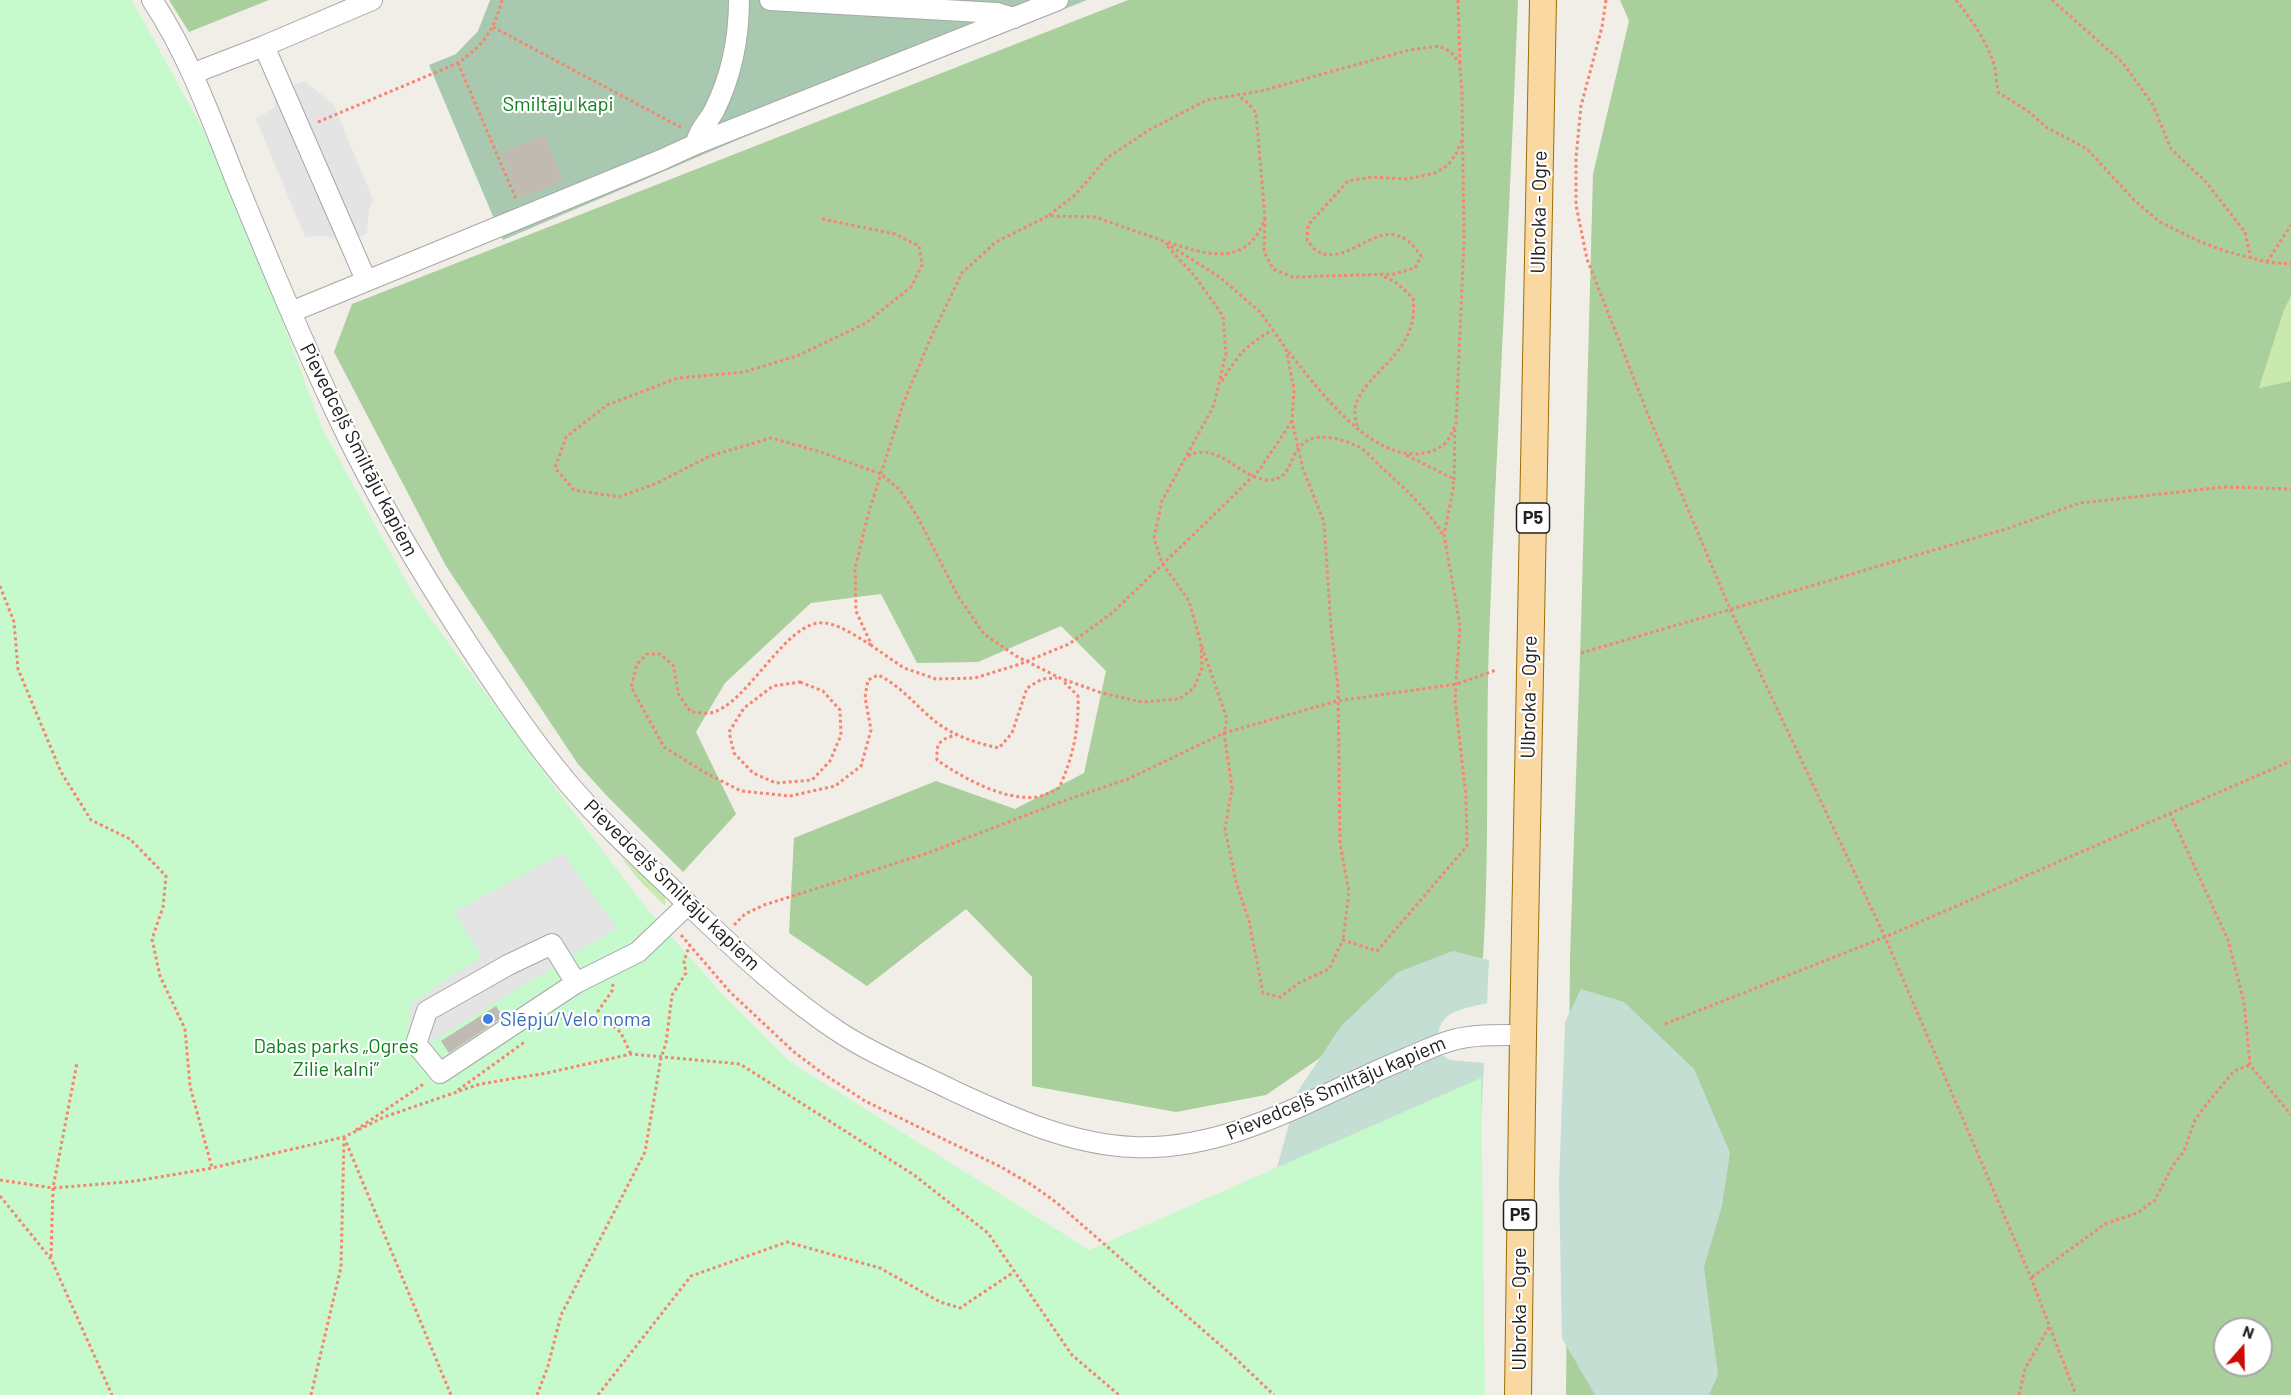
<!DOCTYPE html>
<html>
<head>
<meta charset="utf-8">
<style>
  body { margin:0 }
  #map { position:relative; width:2291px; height:1395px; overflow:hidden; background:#f1eee7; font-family:Barlow,sans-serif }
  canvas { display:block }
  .north { position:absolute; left:2213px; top:1317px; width:60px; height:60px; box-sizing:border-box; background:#fff; border:2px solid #a6a6a6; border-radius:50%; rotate:20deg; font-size:16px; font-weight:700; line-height:24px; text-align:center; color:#202020 }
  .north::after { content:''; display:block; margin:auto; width:21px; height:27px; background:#cd0c04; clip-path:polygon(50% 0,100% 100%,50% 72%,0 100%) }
</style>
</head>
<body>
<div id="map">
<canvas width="2291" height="1395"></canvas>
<div class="north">N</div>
</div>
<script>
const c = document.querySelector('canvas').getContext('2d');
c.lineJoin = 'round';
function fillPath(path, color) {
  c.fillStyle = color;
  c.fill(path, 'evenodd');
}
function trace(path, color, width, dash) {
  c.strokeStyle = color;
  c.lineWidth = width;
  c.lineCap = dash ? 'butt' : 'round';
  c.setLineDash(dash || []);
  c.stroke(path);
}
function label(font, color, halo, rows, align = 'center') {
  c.font = font + ' Barlow,sans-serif';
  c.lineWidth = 4.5;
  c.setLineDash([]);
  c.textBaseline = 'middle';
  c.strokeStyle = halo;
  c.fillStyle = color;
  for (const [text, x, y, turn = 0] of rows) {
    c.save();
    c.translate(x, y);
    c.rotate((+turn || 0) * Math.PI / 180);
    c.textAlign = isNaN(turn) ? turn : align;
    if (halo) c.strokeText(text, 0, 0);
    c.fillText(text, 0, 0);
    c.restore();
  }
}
fillPath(new Path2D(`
  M2291,296V381L2259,388L2284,310Z
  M621,857L665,894V906L639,880Z`), '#c9e9ae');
fillPath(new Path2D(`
  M169,0H269L189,32Z
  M1128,0H1518C1510,214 1497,427 1489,641C1485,760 1491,878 1480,997L1378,1018L1266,1095L1176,1112L1032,1086V977L966,909L867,986L789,933L794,838L936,781L1015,809L1084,773L1106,671L1061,626L978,662L917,663L881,594L811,603L725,683L696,732L736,814L683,872L607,796L578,764L446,566L334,352L352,304Z
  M1620,0H2291V296L2284,310L2259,388L2291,381V1395H1566L1570,958L1581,626L1593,174L1629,21ZM2225,1329H2261V1365H2225Z`), '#a9cf9d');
fillPath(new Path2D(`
  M1453,951L1489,960L1487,1003C1454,1011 1432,1012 1440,1054L1450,1060L1484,1063L1468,1394L1412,1395L1258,1237L1298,1091L1341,1026L1398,972Z
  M1581,989L1624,1002L1694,1069L1730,1153L1722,1206L1704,1267L1718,1375L1709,1395H1595L1562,1338L1559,1183L1565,1022Z`), '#c4ded3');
fillPath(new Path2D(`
  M490,0H1087L742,138L503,240L429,65L456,54L478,31Z`), '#a8c9af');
fillPath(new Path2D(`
  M0,0H132L230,179L322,428L415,597L556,789L643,904L723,995L789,1061L1089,1250L1481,1078L1485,1395H0Z`), '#c6f9cc');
fillPath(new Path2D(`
  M305,81L334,105L373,200L369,211L367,233L345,243L326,236L305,237L256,119L274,108L276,91Z
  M563,853L617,928L428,1044L408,1027L412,1003L482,956L454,912Z`), '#e4e4e4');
fillPath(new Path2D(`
  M545,135L563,181L519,198L501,152Z
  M496,1006L503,1017L449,1053L441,1041Z`), '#c1bab3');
const minor = new Path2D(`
  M152,0C189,56 211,118 236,181C269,261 302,341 339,419C376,497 421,572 468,644C499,691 531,739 567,782C606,828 651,868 694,910C740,954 786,997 839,1032C874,1055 916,1072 954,1091C1010,1117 1072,1145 1134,1147C1233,1151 1318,1094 1407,1058C1422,1052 1437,1044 1453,1040C1475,1034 1500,1035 1523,1035
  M770,0L997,13L1014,18
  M264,46L366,280
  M194,73L264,46L372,0
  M696,144L1058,0
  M291,312L661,160L696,144C698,131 708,122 714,111C731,77 739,38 739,0
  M576,983L552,944L508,965L427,1011L416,1044L440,1073L576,983L638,952L688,904`);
const major = new Path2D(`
  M1518,1395L1523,1035L1543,0`);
trace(minor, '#a7a7a7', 22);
trace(major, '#9a6e03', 28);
trace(new Path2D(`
  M1458,0L1460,63
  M1606,0L1602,27L1581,106L1576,158V205L1587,259L1647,412L1730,609L1885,937L2031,1278L2076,1395
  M1956,0C1971,19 1985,39 1993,61C1997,72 1996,87 1999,93L2028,111L2046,127L2087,149L2134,200L2160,222L2196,240L2225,251L2267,262L2291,264
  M2052,0L2123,63L2153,105L2171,149L2206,182L2245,232L2251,259
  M493,27L682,128
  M458,63L516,199
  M318,122L458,63C483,45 494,31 502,0
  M1049,215L1075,195L1107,158L1149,130L1207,100L1261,91L1409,50L1439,46L1451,52L1460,64L1462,94L1464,241L1456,424C1453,430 1451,436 1447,441C1441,449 1428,453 1418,454C1367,457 1317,387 1287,350
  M1265,218L1264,252L1273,269L1293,277L1394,274L1415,268L1421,256C1385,201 1353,271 1317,251C1313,249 1310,243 1307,240L1308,225L1348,181L1372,177L1407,179L1435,173L1448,165L1456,154L1462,140
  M822,219L895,234L919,246L922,265L911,287L866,323L797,356L744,372L678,378L607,405L566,437L555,468L574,490L619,497L657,483L710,456L771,438L821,452L881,474L900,490L917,516L958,596L984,634L1016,656L1060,678L1102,693L1142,702L1179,699L1194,688L1202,668L1201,644L1189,601L1162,563L1154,538L1162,501L1214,405L1226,353L1223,316L1194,275L1165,244
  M1168,242C1208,256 1248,267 1265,218L1256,113L1247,102L1238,96
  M2267,262L2291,225
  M1222,381C1237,356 1247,344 1273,330
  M1292,421L1260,469L1220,509L1112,613L1069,644L1020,664L975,678L936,679L904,668L872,646L856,611L855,569L868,515L903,404L932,335L962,273L996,242L1048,216L1095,217L1161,240L1221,278L1261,313L1286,349L1294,389L1292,421L1303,469L1324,522L1331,627L1338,687L1340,844L1349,891L1343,940
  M1357,426C1356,420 1354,414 1355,408C1357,398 1362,392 1368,384C1392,356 1418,339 1413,298L1397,283L1381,275
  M1188,456C1218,440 1240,479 1268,480C1293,480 1288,455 1304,443C1318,431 1346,440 1361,448C1368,453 1375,461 1381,467C1404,488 1427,508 1443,535
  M1454,480L1455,427
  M0,586L14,622L18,669L61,772L91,820L130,839L166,876L163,907L152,939L160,976L185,1029L190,1086L212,1168
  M871,645C857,637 841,625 825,623C786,618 748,706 710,713C704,714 697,712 691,712L679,695L673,665L660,654H647L637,664L631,687L664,747L704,772L741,791L790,796L835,786L861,766L871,730L865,697L868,680L878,675C904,687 919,711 943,727C960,738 980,744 999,748L1012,733L1027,688L1042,679L1057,678
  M1202,647L1227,719L1224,733L1232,788L1225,829L1236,882L1249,921L1263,993L1280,997L1299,983L1329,969L1343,940L1377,951L1467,846L1466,796L1455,700L1460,625L1444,535L1454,485L1452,478L1406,455
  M1581,653L2006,529L2080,503L2223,487L2291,489
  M800,682L823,691L840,710L841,735L830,761L812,780L776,783L753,773L734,753L729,732L744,708L773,686Z
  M958,734C941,740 936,740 937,760C963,778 1004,801 1037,797C1044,796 1053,791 1059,788C1073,757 1079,730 1078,696L1063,681
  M2170,813L2228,940L2244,1002L2250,1065L2291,1115
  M734,925L745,914L764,905L928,853L1063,801L1128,779L1224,733L1337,701L1457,684L1496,670
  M681,935L730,992L794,1052L822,1073L865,1101L1001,1167L1032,1185L1057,1203L1234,1357L1274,1395
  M594,1017L612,991L613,984
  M556,1021C573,1011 606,1016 620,1032C624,1038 627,1047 631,1054
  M1665,1024L1885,937L2291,761
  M458,1090L526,1041
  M356,1130L425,1083
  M344,1137L451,1395
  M0,1180L53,1188L136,1181L212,1168L344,1137L384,1117L480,1084L547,1073L631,1054L740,1064L914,1175L988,1233L1072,1355L1119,1395
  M0,1196L51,1259L112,1395
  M51,1257L53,1188L77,1063
  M2032,1277L2105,1224L2137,1213L2155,1200L2172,1167L2184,1151L2195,1120L2206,1105L2234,1071L2250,1065
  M311,1395L341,1267L344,1139
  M537,1395L548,1366L561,1315L645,1152L661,1058L666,1043L672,995L686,973L684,961L690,944
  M598,1395L691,1276L787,1242L880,1268L940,1302L960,1308L1014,1272
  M2019,1395L2025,1369L2049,1327`), '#f78471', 3, [3, 3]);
trace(minor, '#fff', 20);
trace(major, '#fad8a2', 26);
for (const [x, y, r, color] of [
  [488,1019,6,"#3f7fe0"]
]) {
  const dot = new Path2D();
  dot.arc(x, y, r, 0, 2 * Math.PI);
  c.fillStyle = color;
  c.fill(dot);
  trace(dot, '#fff', 2);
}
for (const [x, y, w] of [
  [1533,518,33],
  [1520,1215,33]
]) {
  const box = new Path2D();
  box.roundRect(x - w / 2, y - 15, w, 30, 4.5);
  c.fillStyle = '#fff';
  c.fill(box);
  trace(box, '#202020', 1.5);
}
label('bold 18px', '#202020', null, [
  ["P5",1533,518],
  ["P5",1520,1215]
]);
label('20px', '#0e7f1c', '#fff', [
  ["Smiltāju kapi",558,104],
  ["Dabas parks „Ogres",336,1046],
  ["Zilie kalni”",336,1069]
]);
label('20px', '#202020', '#fff', [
  ["Ulbroka - Ogre",1539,212,-89],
  ["Pievedceļš Smiltāju kapiem",359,450,63],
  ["Ulbroka - Ogre",1529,697,-89],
  ["Pievedceļš Smiltāju kapiem",672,885,44],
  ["Pievedceļš Smiltāju kapiem",1336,1088,-23],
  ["Ulbroka - Ogre",1519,1309,-90]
]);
label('20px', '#366cbe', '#fff', [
  ["Slēpju/Velo noma",500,1019]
], 'left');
</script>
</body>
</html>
